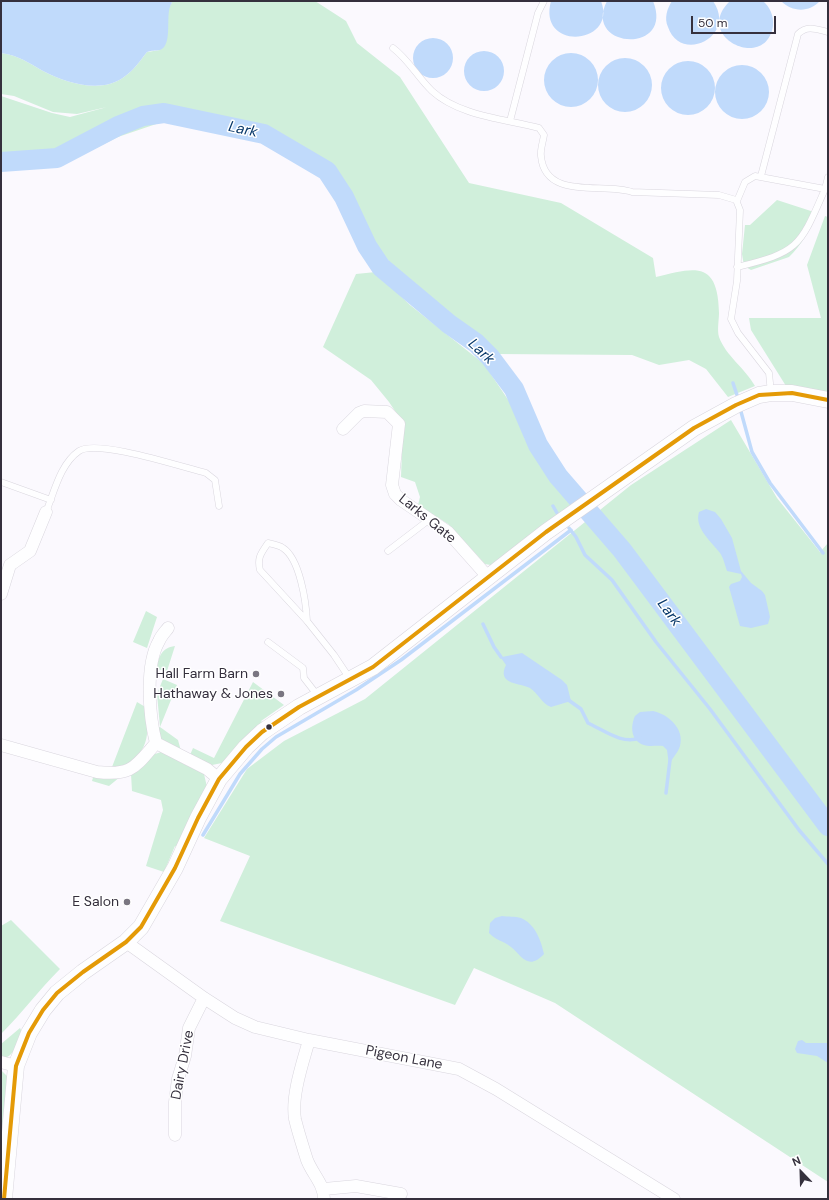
<!DOCTYPE html>
<html>
<head>
<meta charset="utf-8">
<style>
  body { margin:0 }
  #map { position:relative; width:829px; height:1200px; overflow:hidden; background:#fbf9fe; font-family:"DM Sans",sans-serif }
  canvas { display:block }
  .frame { position:absolute; inset:0; border:2px solid #35303d; pointer-events:none }
  .north { position:absolute; left:781px; top:1152px; width:40px; height:40px; -webkit-text-stroke:3px #fff; paint-order:stroke; rotate:337deg; font-size:11px; font-weight:700; line-height:16px; text-align:center; color:#35303d }
  .north::after { content:''; display:block; margin:auto; width:14px; height:18px; background:#35303d; clip-path:polygon(50% 0,100% 100%,50% 72%,0 100%) }
  .scale { position:absolute; left:691px; top:16px; width:85px; height:18px; box-sizing:border-box; border:2px solid #35303d; border-top:0; padding-left:5px; font-size:12px; line-height:14px; white-space:nowrap; color:#35303d; -webkit-text-stroke:3px #fff; paint-order:stroke }
</style>
</head>
<body>
<div id="map">
<canvas width="829" height="1200"></canvas>
<div class="frame"></div>
<div class="north">N</div>
<div class="scale">50 m</div>
</div>
<script>
const c = document.querySelector('canvas').getContext('2d');
c.lineJoin = 'round';
function fillPath(path, color) {
  c.fillStyle = color;
  c.fill(path, 'evenodd');
}
function trace(path, color, width, dash) {
  c.strokeStyle = color;
  c.lineWidth = width;
  c.lineCap = dash ? 'butt' : 'round';
  c.setLineDash(dash || []);
  c.stroke(path);
}
function label(font, color, halo, rows, align = 'center') {
  c.font = font + ' "DM Sans",sans-serif';
  c.lineWidth = 3;
  c.setLineDash([]);
  c.textBaseline = 'middle';
  c.strokeStyle = halo;
  c.fillStyle = color;
  for (const [text, x, y, turn = 0] of rows) {
    c.save();
    c.translate(x, y);
    c.rotate((+turn || 0) * Math.PI / 180);
    c.textAlign = isNaN(turn) ? turn : align;
    if (halo) c.strokeText(text, 0, 0);
    c.fillText(text, 0, 0);
    c.restore();
  }
}
fillPath(new Path2D(`
  M171,1H315L346,21L357,43L400,77L469,183L561,203L653,258L656,277C696,267 718,261 719,313C719,320 717,330 719,337C726,356 745,368 755,386L728,397L706,369L689,360L659,365L632,355L496,354L450,317L422,297L400,277L375,242L354,200L334,174L304,154L260,135L218,124L189,121H165L118,137L82,155L21,167L1,168V96L52,113L70,117L107,107L77,114L53,112L14,96L1,94V53C20,56 27,62 43,71C66,83 101,94 124,77C134,70 140,61 147,52L160,50L168,15L167,10L172,3Z
  M777,200L817,213C811,228 801,246 789,257L751,270L744,266L742,254L745,225H750Z
  M825,216L828,217V392L786,386L751,330L749,318H821L807,265Z
  M376,272L410,305L484,364L517,413L525,439L540,466L574,506L496,566L485,564L448,524L418,505L420,497L415,482L401,477L403,423L389,402L371,380L323,347L356,274Z
  M731,420L777,498L820,552L828,543V1182L555,1003L474,968L455,1005L220,921L250,856L204,838L247,769L284,741L365,699L631,485Z
  M146,611L157,617L147,648L133,642Z
  M175,646L167,671L156,669C159,657 161,648 175,646Z
  M163,679L177,685L160,727L178,740L181,751L161,739L156,728L160,727L157,694Z
  M253,682L284,705L261,721L268,728L222,763L212,765L190,755L193,748L214,758Z
  M137,702L147,708C148,739 149,744 129,767H112Z
  M161,752L204,774L207,787L182,851L175,846L164,872L146,866L163,810L161,800L132,791L131,774L152,755Z
  M95,771L120,777L109,786L92,781Z
  M11,920L60,969C39,990 22,1013 1,1034V926Z
  M20,1028L22,1032C17,1043 15,1057 1,1059V1044Z
  M1,1070L8,1077L1,1169Z`), '#d0efdb');
fillPath(new Path2D(`
  M1,1H171L172,3C164,12 174,45 160,50C155,51 152,50 147,52C140,61 134,70 124,77C101,94 66,83 43,71C27,62 20,56 1,53Z
  M551,1H601C618,45 537,52 551,1Z
  M607,1H653C675,55 582,49 607,1Z
  M672,1H713C738,37 680,64 668,27C664,18 667,9 672,1Z
  M730,1H763C770,7 774,16 773,26C766,72 692,37 730,1Z
  M781,1H820C809,13 792,12 781,1Z
  M413 58a20 20 0 1 1 40 0a20 20 0 1 1-40 0Z
  M464 71a20 20 0 1 1 40 0a20 20 0 1 1-40 0Z
  M544 80a27 27 0 1 1 54 0a27 27 0 1 1-54 0Z
  M598 85a27 27 0 1 1 54 0a27 27 0 1 1-54 0Z
  M661 88a27 27 0 1 1 54 0a27 27 0 1 1-54 0Z
  M715 92a27 27 0 1 1 54 0a27 27 0 1 1-54 0Z
  M706,509L715,512L721,519L732,538L741,571L751,583L762,591L765,595L770,617L768,624L751,628L740,626L729,587L731,584L740,581L742,577L741,574L727,571C725,565 723,557 720,553C711,541 694,528 699,512Z
  M522,653L562,680L567,685L571,701L551,707C542,704 538,693 530,688C521,683 496,685 506,665L499,655L502,657Z
  M653,711C668,714 685,729 680,746C678,753 672,758 669,765L667,750L663,746C657,745 650,747 644,745C631,741 630,727 635,716L640,712Z
  M502,916C508,917 515,916 521,918C535,924 541,940 544,954C528,971 522,956 511,947C504,941 495,940 489,933L490,923L495,918Z
  M802,1040L806,1043H828V1063L817,1056L797,1053L795,1049L798,1041Z`), '#c0dafb');
trace(new Path2D(`
  M733,383L738,398
  M740,408L752,452L770,483L823,553
  M553,506L557,513
  M569,528L576,537L585,555L612,580L656,642L710,709L799,830L828,864
  M483,624L494,647L501,657
  M567,699L581,709L588,723L592,725C608,733 623,744 640,738
  M666,793L670,760
  M203,835L240,774L262,749L276,737L356,690L401,660L571,530`), '#c0dafb', 3.5);
trace(new Path2D(`
  M1,162L57,158L118,126L143,116L164,113L264,134L327,171L344,197L367,246L381,267L449,324L476,343L490,357L514,389L538,445L558,476L622,550L828,826`), '#c0dafb', 20);
const lane = new Path2D(`
  M393,48C409,60 418,78 432,91C459,116 505,119 539,128L544,135C543,142 540,150 541,156C545,201 604,182 632,192L719,195L736,200L740,210L737,281L731,319L738,333L769,373L771,393
  M510,121L538,13L544,1
  M761,176L798,34C807,25 816,29 828,32
  M737,201L745,182L755,176L825,189L828,177
  M737,267C800,252 800,246 825,189
  M1,482L51,500
  M46,512C54,493 60,464 79,451C97,439 182,467 206,473L215,480L219,506
  M388,551L430,519
  M307,621C306,602 300,559 283,548C279,545 273,544 268,543C261,553 257,558 260,570L307,621L334,655L350,679
  M268,642L303,668L304,678L318,696`);
const street = new Path2D(`
  M343,429L359,413L364,411L387,412L399,424L392,485L395,494L401,500L448,532L488,577
  M1,594L10,565L30,551L46,512
  M156,743L207,769L219,779
  M1,745L97,772C132,776 135,767 156,743C149,716 145,665 159,641C161,636 165,632 168,628
  M126,942L204,998L235,1018L255,1027L309,1040L459,1069L496,1089L674,1199
  M309,1040C303,1062 291,1096 295,1119C298,1132 303,1147 307,1160C313,1175 324,1184 324,1199
  M1,1062L16,1066
  M175,1135V1102L178,1079L185,1056L189,1028L204,998
  M324,1189L356,1186L401,1194`);
const secondary = new Path2D(`
  M4,1199L16,1066L29,1033L43,1010L57,993L83,972L126,942L141,927L175,868L198,818L219,779L246,747L262,732L299,707L373,667L546,532L694,428L736,405L759,395L771,393H792L828,400`);
trace(lane, '#d9d6de', 7);
trace(street, '#d9d6de', 13);
trace(secondary, '#d9d6de', 17);
trace(lane, '#fefeff', 6);
trace(street, '#fefeff', 12);
trace(secondary, '#fefeff', 16);
trace(new Path2D(`
  M4,1199L16,1066L29,1033L43,1010L57,993L83,972L126,942L141,927L175,868L198,818L219,779L246,747L262,732L299,707L373,667L546,532L694,428L736,405L759,395L792,393L828,400`), '#e49a06', 4);
for (const [x, y, r, color] of [
  [256,674,4,"#7a7681"],
  [281,694,4,"#7a7681"],
  [269,727,3.5,"#35303d"],
  [127,902,4,"#7a7681"]
]) {
  const dot = new Path2D();
  dot.arc(x, y, r, 0, 2 * Math.PI);
  c.fillStyle = color;
  c.fill(dot);
  trace(dot, '#fff', 1.5);
}
label('14px', '#35303d', '#fff', [
  ["Larks Gate",427,519,39],
  ["Pigeon Lane",404,1058,11],
  ["Dairy Drive",183,1065,-79]
]);
label('14px', '#35303d', '#fff', [
  ["Hall Farm Barn",248,674],
  ["Hathaway & Jones",273,694],
  ["E Salon",119,902]
], 'right');
label('italic 15px', '#08386a', '#fff', [
  ["Lark",243,130,12],
  ["Lark",481,352,43],
  ["Lark",669,613,53]
]);
</script>
</body>
</html>
